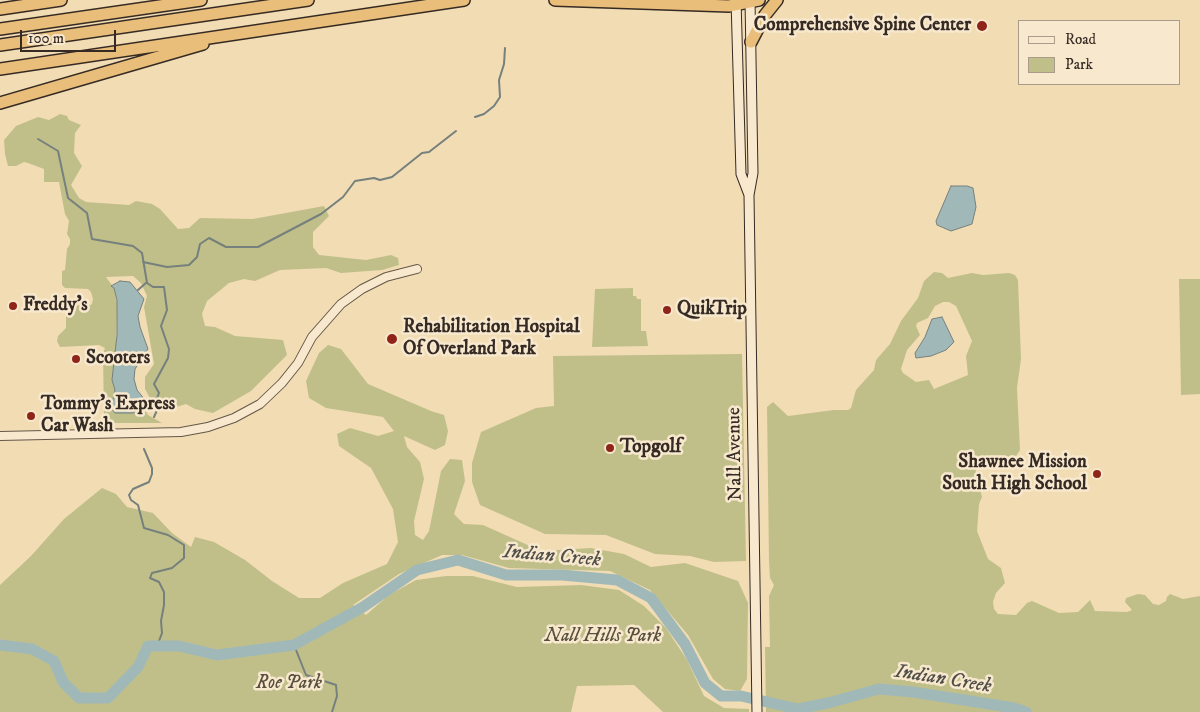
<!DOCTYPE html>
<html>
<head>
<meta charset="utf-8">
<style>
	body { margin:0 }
	#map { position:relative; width:1200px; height:712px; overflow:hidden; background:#f2dcb4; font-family:"IM FELL DW Pica",serif }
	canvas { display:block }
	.legend { position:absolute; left:1018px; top:20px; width:162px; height:65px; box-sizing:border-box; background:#f7e8ce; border:1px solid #aa9c8a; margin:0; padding:6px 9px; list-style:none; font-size:15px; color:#362b24 }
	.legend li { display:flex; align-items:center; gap:10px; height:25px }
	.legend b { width:25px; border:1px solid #aa9c8a }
	.scale { position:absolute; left:20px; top:30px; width:96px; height:22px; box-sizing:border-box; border:2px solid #362b24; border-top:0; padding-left:6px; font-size:15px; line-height:18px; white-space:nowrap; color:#362b24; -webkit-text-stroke:4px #f7e8ce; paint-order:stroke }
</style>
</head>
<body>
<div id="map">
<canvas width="1200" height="712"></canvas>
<ul class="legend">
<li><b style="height:6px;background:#f7e8ce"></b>Road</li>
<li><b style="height:14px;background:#c0bf89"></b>Park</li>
</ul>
<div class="scale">100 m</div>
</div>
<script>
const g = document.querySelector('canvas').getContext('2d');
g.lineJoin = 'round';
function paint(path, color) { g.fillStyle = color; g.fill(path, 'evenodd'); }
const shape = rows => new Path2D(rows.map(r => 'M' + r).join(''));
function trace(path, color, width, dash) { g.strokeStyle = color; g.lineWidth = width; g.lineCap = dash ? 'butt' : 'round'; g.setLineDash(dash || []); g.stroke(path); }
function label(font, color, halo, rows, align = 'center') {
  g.font = font + ' "IM FELL DW Pica",serif'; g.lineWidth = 5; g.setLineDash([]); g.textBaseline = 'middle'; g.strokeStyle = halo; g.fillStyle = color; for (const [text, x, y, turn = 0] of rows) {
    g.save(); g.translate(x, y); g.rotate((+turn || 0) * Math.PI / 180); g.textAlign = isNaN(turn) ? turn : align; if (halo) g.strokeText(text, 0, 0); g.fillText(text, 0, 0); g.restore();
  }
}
paint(shape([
	[60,114,67,116,69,120,81,125,75,133,74,153,82,166,71,185,79,198,86,202,129,205,136,201,152,204,160,209,178,229,189,228,200,218,253,219,324,206,329,216,313,232,313,247,319,255,366,260,391,255,398,258,399,265,382,270,341,273,326,268,280,270,255,281,244,279,229,283,207,301,202,314,205,326,215,327,235,336,283,340,287,355,251,391,213,413,195,409,186,404,170,409,162,404,152,402,145,389,145,377,154,364,144,307,147,296,141,283,133,276,106,277,114,288,117,303,116,351,112,380,115,390,111,408,115,413,133,413,144,408,148,415,162,423,108,423,104,418,103,354,105,348,99,345,60,347,57,341,58,336,66,328,66,305,71,304,87,307,92,304,93,299,91,292,88,289,65,288,62,285,62,271,65,270,67,249,70,244,70,239,67,234,69,221,65,214,59,182,44,182,44,169,28,163,24,162,16,166,8,166,5,154,4,140,16,126,38,117,49,120],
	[934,272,942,273,948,278,972,273,983,275,1009,273,1015,275,1018,280,1021,359,1017,388,1020,450,1009,467,989,466,982,462,976,463,975,468,982,497,979,504,977,531,988,559,1001,568,1005,583,996,593,993,602,994,609,998,614,1016,615,1027,603,1032,601,1059,613,1078,612,1090,600,1095,611,1127,612,1132,610,1125,602,1126,598,1138,594,1145,595,1153,604,1159,605,1166,601,1167,597,1170,594,1183,599,1200,596,1200,712,766,712,765,647,770,647,769,596,774,585,770,578,769,560,767,407,773,402,788,416,834,410,848,410,851,408,856,390,874,370,876,360,890,344,901,321,918,298,924,281],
	[943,302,949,302,956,306,972,341,966,356,968,375,934,389,929,380,916,382,903,373,901,369,907,350,920,335,916,326,917,323,928,318,935,306],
	[1179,279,1200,279,1200,394,1181,395],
	[633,288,633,296,636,296,637,299,641,299,641,331,646,331,648,346,592,347,595,289],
	[328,345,341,349,368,384,431,411,444,415,448,431,445,445,435,450,404,436,407,447,420,462,424,479,414,521,415,535,423,540,429,531,441,471,450,459,462,460,465,481,454,514,464,524,483,525,541,551,591,548,624,554,651,567,685,563,738,581,748,603,747,679,740,691,725,689,713,679,688,635,650,590,610,571,509,568,462,555,442,555,399,574,353,605,366,615,389,595,416,580,446,576,473,576,517,587,581,585,619,590,644,606,666,628,687,660,704,696,724,708,749,709,749,712,663,712,634,685,577,686,571,712,0,712,0,585,31,556,64,519,102,488,116,494,127,507,153,513,172,533,191,547,195,537,214,542,245,560,272,581,299,598,320,598,343,583,387,564,398,542,393,509,371,468,339,446,337,434,350,428,378,436,394,431,383,417,326,408,309,398,306,381,319,353],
	[742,354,746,561,714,562,690,556,655,554,606,535,545,534,480,505,472,482,472,463,481,432,536,408,554,406,553,356]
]), '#c0bf89');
const water = shape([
	[951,186,967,186,973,188,976,207,972,224,951,231,937,225,936,221,951,186],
	[120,281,130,282,144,299,138,316,140,327,148,349,135,369,134,379,137,390,145,400,146,406,133,413,115,413,111,408,115,390,112,380,117,335,117,300,114,288,111,286,120,281],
	[942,317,954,342,946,350,931,356,916,358,915,353,925,337,932,319,942,317]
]);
paint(water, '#a0b9b8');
trace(water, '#76807d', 1);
trace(shape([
	[475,117,484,114,494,106,500,97,499,80,504,64,505,48],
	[38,139,58,151,68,198,87,213,92,239,133,246,142,253,147,283,153,287,164,287,167,310,161,326,169,349,168,358,154,384,159,393,156,401,158,408,154,417],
	[143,262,167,267,189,265,197,257,200,244,209,238,226,247,258,247,321,214,343,197,355,181,374,178,380,180,392,177,422,153,429,152,456,131],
	[138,290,147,282],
	[144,449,152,468,152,474,149,482,133,489,129,495,131,500,138,505,144,528,168,535,184,545,184,558,172,568,152,573,150,578,159,582,164,592,164,605,161,621,162,633,159,641,151,646],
	[294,645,306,675,336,685,337,696,332,712]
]), '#76807d', 2);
trace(shape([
	[0,645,32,649,54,661,63,682,79,698,108,698,138,667,148,646,179,646,217,655,294,645,363,607,417,570,458,560,506,575,562,575,617,580,651,598,685,644,705,683,721,696,741,696,798,709,828,703,879,689,913,692,1014,708,1026,712]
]), '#a0b9b8', 11);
const tertiary = shape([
	[0,436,181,432,208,427,234,418,260,404,282,383,298,363,312,337,341,304,362,289,386,277,417,269]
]);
const secondary = shape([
	[736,0,741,174,749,195],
	[750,0,753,173,749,195,757,712]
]);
const motorway = shape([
	[555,0,729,6,759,0],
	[0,9,61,0],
	[0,29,201,0],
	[751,42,765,15,777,0],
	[0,45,308,0],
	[0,69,464,0],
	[0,103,203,44]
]);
trace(tertiary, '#655748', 10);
trace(secondary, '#362b24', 11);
trace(motorway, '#362b24', 14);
trace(tertiary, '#f7e8ce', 8);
trace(secondary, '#f7e8ce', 9);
trace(motorway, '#e9be7a', 11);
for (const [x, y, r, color] of [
	[982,26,6,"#8f2418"],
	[13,306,5,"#8f2418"],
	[667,310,5,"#8f2418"],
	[392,339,6,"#8f2418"],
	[76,359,5,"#8f2418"],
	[31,416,5,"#8f2418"],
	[610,448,5,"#8f2418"],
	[1097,474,5,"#8f2418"]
]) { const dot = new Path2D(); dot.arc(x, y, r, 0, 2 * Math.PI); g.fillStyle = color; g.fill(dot); trace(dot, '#f7e8ce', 2); }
label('bold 19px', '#362b24', '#f7e8ce', [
	["Comprehensive Spine Center",971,26,"right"],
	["Freddy's",23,306],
	["QuikTrip",677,310],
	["Rehabilitation Hospital",403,328],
	["Of Overland Park",403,350],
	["Scooters",86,359],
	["Tommy's Express",41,405],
	["Car Wash",41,427],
	["Topgolf",620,448],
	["Shawnee Mission",1087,463,"right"],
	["South High School",1087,485,"right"]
], 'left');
label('19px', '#362b24', '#f7e8ce', [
	["Nall Avenue",736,454,-91]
]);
label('italic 19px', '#58503d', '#f7e8ce', [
	["Nall Hills Park",603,637],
	["Roe Park",289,684]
]);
label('italic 20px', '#504e49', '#f7e8ce', [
	["Indian Creek",552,557,5],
	["Indian Creek",943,680,9]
]);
</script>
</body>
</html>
